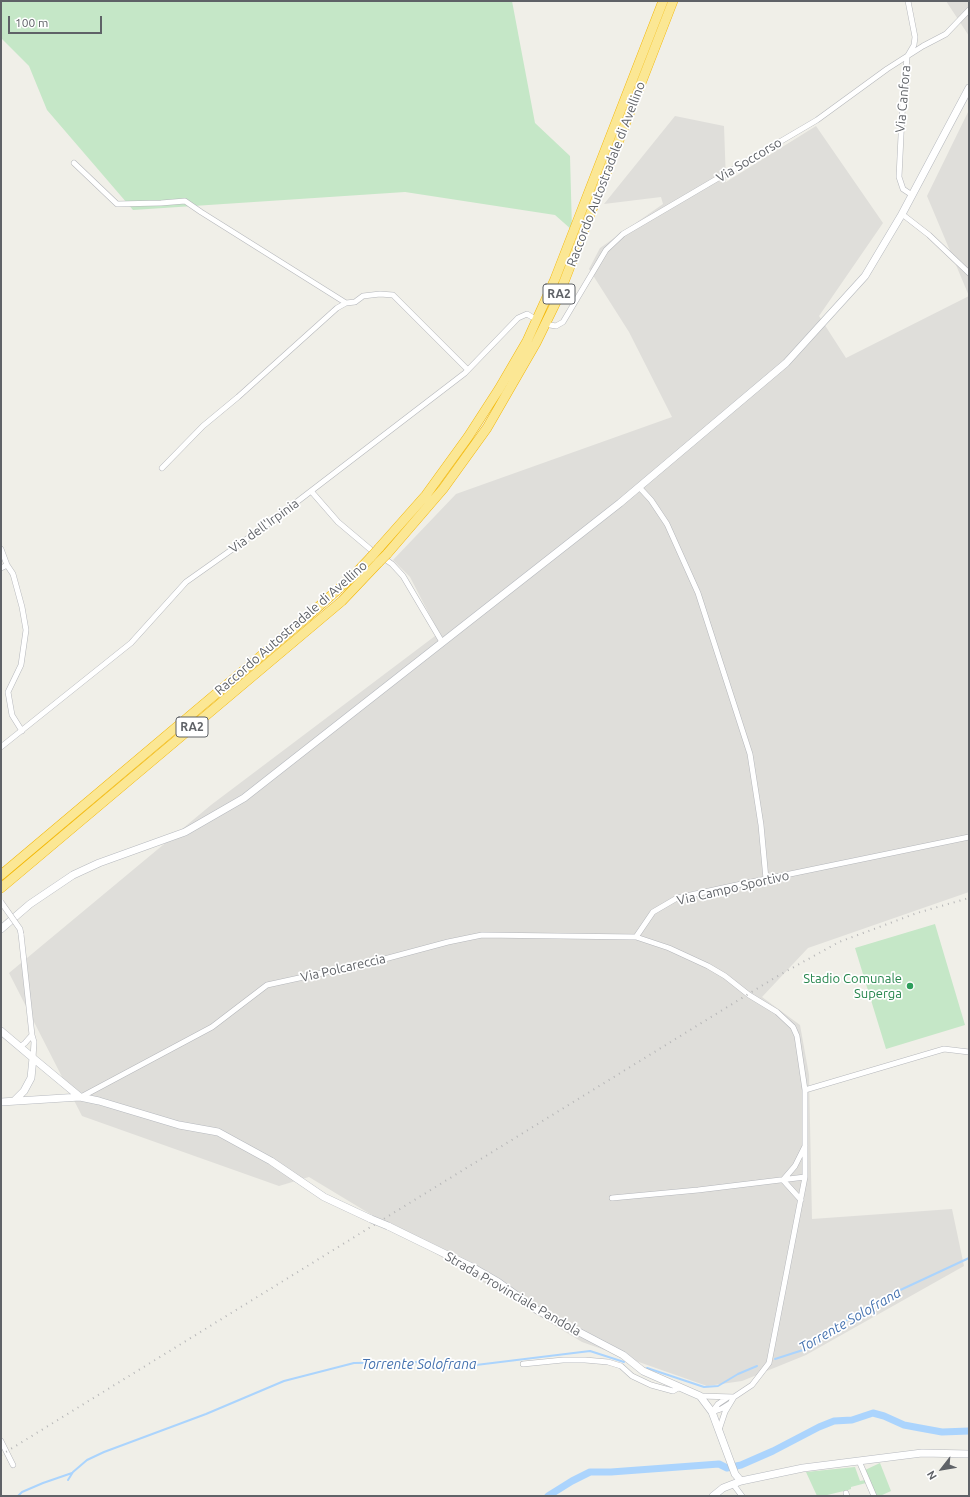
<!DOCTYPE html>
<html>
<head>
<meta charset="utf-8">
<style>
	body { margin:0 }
	#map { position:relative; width:970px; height:1497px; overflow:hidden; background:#f0efe8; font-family:Ubuntu,sans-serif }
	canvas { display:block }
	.frame { position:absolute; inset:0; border:2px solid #5f6267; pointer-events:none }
	.north { position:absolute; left:922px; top:1449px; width:40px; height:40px; -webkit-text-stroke:3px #fff; paint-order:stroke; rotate:239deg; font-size:11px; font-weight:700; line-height:16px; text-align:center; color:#5f6267 }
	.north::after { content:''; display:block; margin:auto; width:14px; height:18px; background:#5f6267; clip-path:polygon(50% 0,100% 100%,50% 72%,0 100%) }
	.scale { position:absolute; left:8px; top:16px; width:94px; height:18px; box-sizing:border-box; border:2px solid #5f6267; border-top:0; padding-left:5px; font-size:12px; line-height:14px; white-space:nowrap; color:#5f6267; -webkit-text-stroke:3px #fff; paint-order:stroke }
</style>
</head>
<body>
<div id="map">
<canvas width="970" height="1497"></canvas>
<div class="frame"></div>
<div class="north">N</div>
<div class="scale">100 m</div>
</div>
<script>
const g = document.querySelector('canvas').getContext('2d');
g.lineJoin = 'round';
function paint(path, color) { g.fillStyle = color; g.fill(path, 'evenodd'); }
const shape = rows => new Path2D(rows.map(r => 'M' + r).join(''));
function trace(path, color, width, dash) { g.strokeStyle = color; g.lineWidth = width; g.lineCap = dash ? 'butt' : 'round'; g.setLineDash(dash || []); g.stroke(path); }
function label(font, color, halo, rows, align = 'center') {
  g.font = font + ' Ubuntu,sans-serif'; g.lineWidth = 3.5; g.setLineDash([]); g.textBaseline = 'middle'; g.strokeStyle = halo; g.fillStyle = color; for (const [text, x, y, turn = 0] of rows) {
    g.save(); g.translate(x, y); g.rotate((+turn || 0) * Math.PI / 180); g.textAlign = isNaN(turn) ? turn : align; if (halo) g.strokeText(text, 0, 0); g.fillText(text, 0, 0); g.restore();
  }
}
paint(shape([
	[946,1,969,1,969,36],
	[969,110,969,892,808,948,762,997,800,1025,809,1075,812,1219,952,1209,964,1266,806,1355,742,1381,707,1386,582,1342,309,1177,279,1186,82,1116,9,973,211,805,439,633,410,577,393,560,456,494,672,417,629,332,589,269,600,248,663,204,661,197,604,204,675,116,724,126,726,182,816,126,883,223,819,316,846,358,969,296,927,196]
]), '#dfdeda');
paint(shape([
	[1,1,512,1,535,123,570,156,572,230,555,215,405,192,133,210,47,110,29,66,1,38],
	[935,924,965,1025,886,1049,855,948],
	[880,1463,891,1491,880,1496,876,1496,865,1470],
	[855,1467,860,1481,865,1480,866,1483,851,1487,851,1489,848,1490,823,1496,817,1496,806,1472]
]), '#c5e7c7');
trace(shape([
	[775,1359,803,1350,824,1337,858,1312,881,1299,969,1258],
	[647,1368,704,1387,718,1386,738,1374,757,1366],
	[68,1480,73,1472,87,1460,104,1452,206,1414,284,1381,354,1363,418,1362,476,1365,590,1351,624,1362],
	[18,1496,22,1492,43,1483,72,1473]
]), '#abd4fd', 2);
trace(shape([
	[548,1496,572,1481,590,1472,611,1472,719,1464,727,1468,741,1465,773,1451,819,1427,834,1421,852,1420,873,1413,884,1416,904,1425,920,1428,942,1432,969,1431]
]), '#abd4fd', 7);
const street = shape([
	[908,1,915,37,914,45,907,57,902,115,899,177,903,189,912,195],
	[74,163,117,204,161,203,185,201,201,212,346,303],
	[902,214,929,235,969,273],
	[550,325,556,326,563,322,606,250,623,234,817,120,887,69,923,46,946,34,969,10],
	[162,468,203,426,238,397,337,308,346,303,355,302,363,296,380,294,393,295,468,370],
	[639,487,651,500,667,524,698,593,750,754,761,825,766,879],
	[311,491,338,522,370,549,392,564,403,576,442,642],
	[1,549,7,565,13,574,22,607,26,630,21,665,8,692,12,715,22,731],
	[1,568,7,565],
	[1,747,131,643,186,582,268,524,465,373,518,318,527,314,532,317],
	[21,934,32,1035],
	[20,1047,25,1043,32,1035,34,1042,33,1058],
	[805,1090,944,1049,969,1052],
	[81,1097,212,1027,267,985,377,961,448,942,482,935,636,937],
	[783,1180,795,1166,805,1146],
	[783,1180,801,1200],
	[612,1198,698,1190,805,1177],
	[523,1364,563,1360,585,1360,608,1362,621,1366,632,1376,651,1385,673,1391,680,1387],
	[700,1396,734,1397],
	[712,1412,718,1404,727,1398],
	[712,1412,721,1409,729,1404],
	[719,1430,725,1412,734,1397,752,1385,769,1363,805,1177,805,1090,797,1036,793,1027,777,1012,749,995,725,976,708,966,669,948,636,937,653,912,677,898,732,886,969,837],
	[1,1441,13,1465],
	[859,1461,874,1496],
	[733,1484,742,1496],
	[846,1493,847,1496]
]);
const secondary = shape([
	[1,929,30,904,73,875,99,863,185,832,244,798,620,503,786,363,865,276,902,214,969,88],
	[1,1031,33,1058,31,1078,24,1091,14,1101],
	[33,1058,80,1097,99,1101,179,1125,218,1132,271,1161,324,1197,371,1219],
	[1,1102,80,1097],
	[388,1226,472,1267,498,1282,537,1310,623,1355,643,1371,700,1396,712,1412,735,1474,741,1481],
	[713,1496,723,1488,741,1481,803,1468,922,1453,969,1454]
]);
const highway = shape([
	[379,548,426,495,468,437,499,389,527,341,555,279,663,1],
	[387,554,443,489,487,428,536,343,557,300,673,1],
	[1,875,307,617,353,576,371,557],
	[1,888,342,601,379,562]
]);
trace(street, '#b5b7bb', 6);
trace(secondary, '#b6b9be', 8);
trace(highway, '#f3b705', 10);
trace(street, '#fff', 5);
trace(secondary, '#fff', 7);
trace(highway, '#fbe794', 9);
trace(shape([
	[1,1455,776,977,839,942,917,913,969,898]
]), '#b6b6b7', 2, [1, 5]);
const streetBridge = shape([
	[1,902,20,929,21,934]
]);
const secondaryBridge = shape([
	[371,1219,388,1226]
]);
const highwayBridge = shape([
	[371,557,379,548],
	[379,562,387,554]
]);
trace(streetBridge, '#b5b7bb', 6, []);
trace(secondaryBridge, '#b6b9be', 8, []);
trace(highwayBridge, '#f3b705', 10, []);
trace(streetBridge, '#fff', 5);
trace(secondaryBridge, '#fff', 7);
trace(highwayBridge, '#fbe794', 9);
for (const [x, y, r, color] of [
	[910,986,4,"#2e9e5b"]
]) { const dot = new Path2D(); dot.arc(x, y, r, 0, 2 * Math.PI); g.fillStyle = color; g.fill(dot); trace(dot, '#fff', 1.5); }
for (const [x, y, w] of [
	[559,294,32],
	[192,727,32]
]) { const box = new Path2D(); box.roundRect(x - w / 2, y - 10, w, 20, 3); g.fillStyle = '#fff'; g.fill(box); trace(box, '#5f6267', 1); }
label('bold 12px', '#5f6267', null, [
	["RA2",559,294],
	["RA2",192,727]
]);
label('13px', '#5f6267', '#fff', [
	["Via Canfora",903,99,-85],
	["Via Soccorso",749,160,-31],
	["Raccordo Autostradale di Avellino",606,174,-69],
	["Via dell'Irpinia",264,526,-36],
	["Raccordo Autostradale di Avellino",291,628,-41],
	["Via Campo Sportivo",733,888,-13],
	["Via Polcareccia",343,968,-13],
	["Strada Provinciale Pandola",513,1294,30]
]);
label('13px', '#27864d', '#fff', [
	["Stadio Comunale",902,979],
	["Superga",902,994]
], 'right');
label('italic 14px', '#4673b0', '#fff', [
	["Torrente Solofrana",850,1320,-30],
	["Torrente Solofrana",419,1364]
]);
</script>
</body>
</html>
